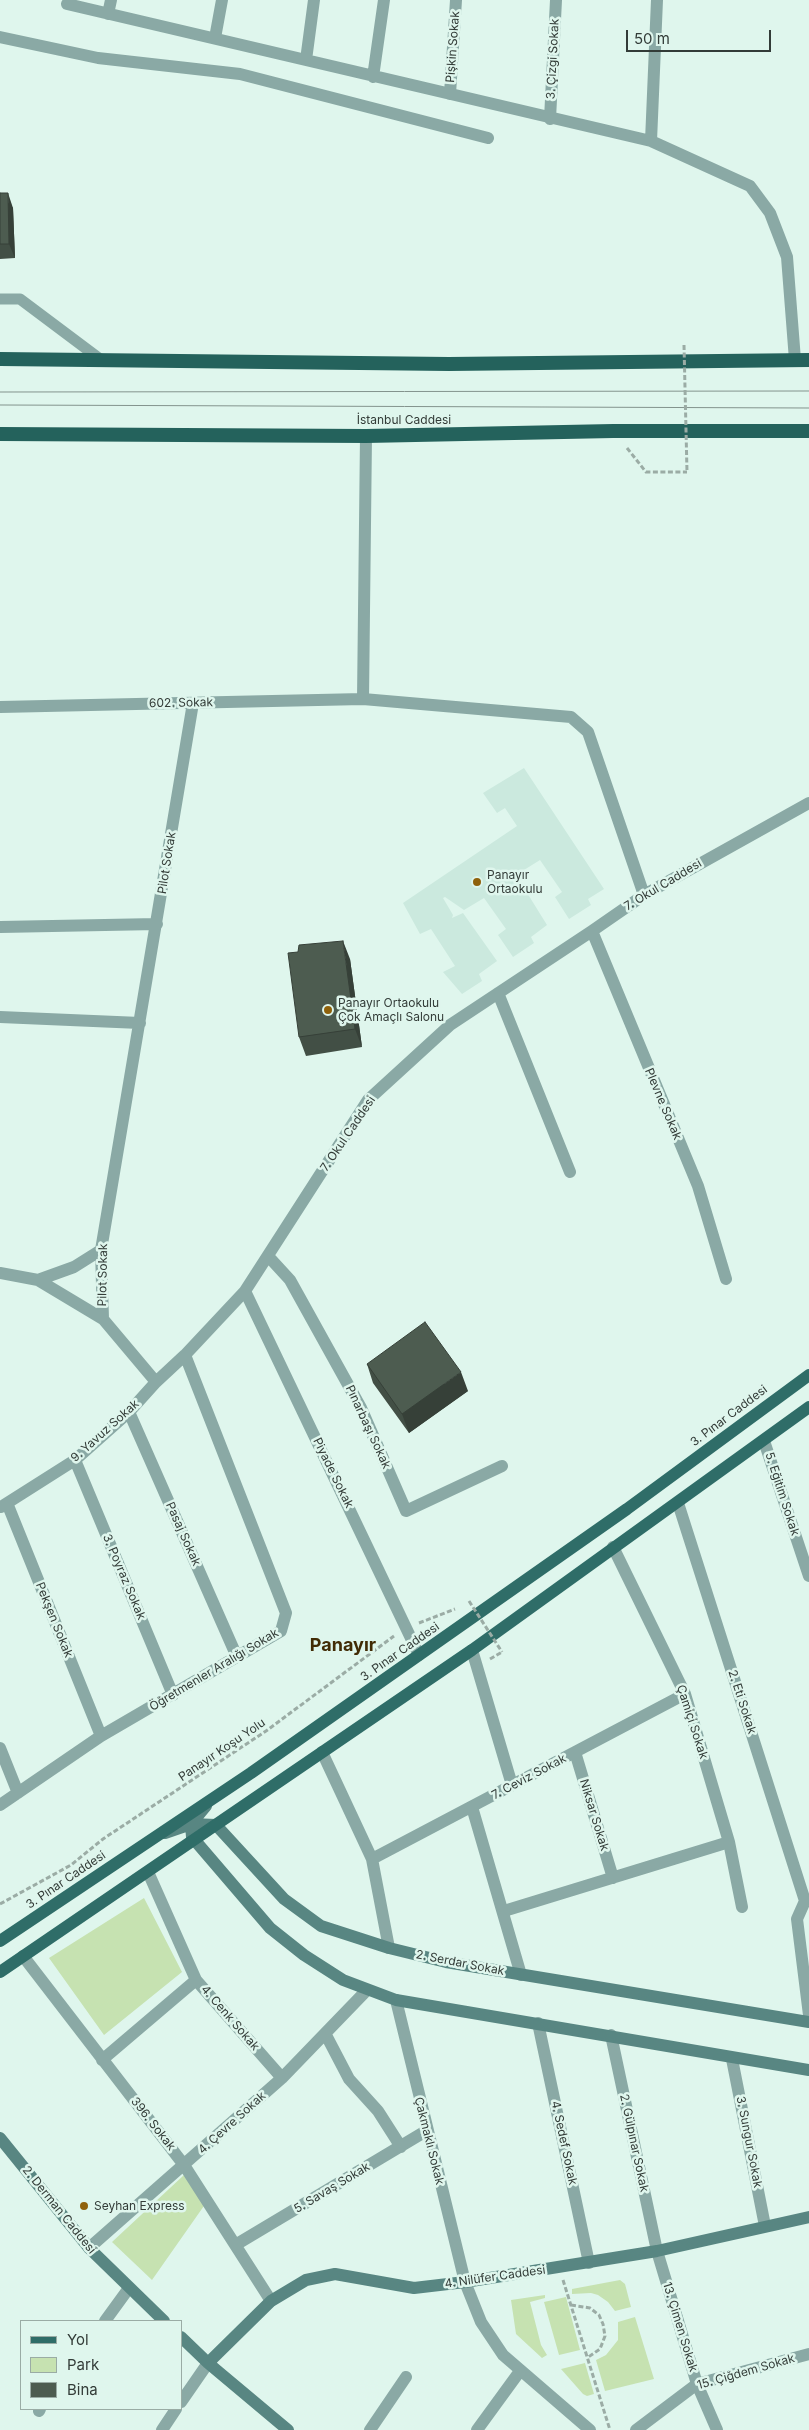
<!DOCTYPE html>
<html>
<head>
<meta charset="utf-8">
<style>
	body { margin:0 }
	#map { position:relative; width:809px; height:2430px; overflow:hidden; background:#dff6ed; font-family:Inter,sans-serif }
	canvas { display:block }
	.legend { position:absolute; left:20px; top:2320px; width:162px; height:90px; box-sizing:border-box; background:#dff6ed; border:1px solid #9aaca5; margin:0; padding:6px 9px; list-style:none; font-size:15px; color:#333c38 }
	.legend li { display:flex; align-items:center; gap:10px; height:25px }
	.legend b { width:25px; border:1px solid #9aaca5 }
	.scale { position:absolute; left:626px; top:30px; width:145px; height:22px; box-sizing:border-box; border:2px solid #333c38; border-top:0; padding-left:6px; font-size:15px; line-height:18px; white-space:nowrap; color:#333c38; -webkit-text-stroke:4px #dff6ed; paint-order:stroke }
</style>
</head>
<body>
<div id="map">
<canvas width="809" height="2430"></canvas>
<ul class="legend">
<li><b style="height:6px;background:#2f6d68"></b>Yol</li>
<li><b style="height:14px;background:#c6e2b1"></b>Park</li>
<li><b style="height:14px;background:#4d5c50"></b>Bina</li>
</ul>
<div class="scale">50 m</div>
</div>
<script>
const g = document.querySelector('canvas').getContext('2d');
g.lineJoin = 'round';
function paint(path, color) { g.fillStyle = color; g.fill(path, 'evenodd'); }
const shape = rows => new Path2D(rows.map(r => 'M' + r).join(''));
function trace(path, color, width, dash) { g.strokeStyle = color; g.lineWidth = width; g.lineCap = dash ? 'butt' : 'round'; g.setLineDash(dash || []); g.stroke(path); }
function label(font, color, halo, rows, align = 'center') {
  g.font = font + ' Inter,sans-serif'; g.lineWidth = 5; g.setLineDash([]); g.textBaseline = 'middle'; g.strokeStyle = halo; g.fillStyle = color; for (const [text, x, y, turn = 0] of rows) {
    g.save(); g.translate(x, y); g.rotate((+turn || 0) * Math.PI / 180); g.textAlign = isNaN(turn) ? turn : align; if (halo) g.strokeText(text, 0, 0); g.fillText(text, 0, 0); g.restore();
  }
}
paint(shape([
	[524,768,604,889,588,899,591,905,569,919,555,897,562,892,540,860,516,875,547,925,531,937,534,943,513,957,498,935,506,929,484,898,464,910,445,897,443,898,453,915,452,918,463,913,497,961,479,974,482,981,462,994,443,972,455,966,431,929,420,934,403,903,517,826,505,808,497,813,483,793]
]), '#cbe9de');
paint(shape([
	[144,1898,182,1972,104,2035,49,1958],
	[184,2175,206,2203,152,2280,112,2242],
	[620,2280,625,2284,631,2307,615,2311,608,2302,598,2295,591,2293,572,2294,572,2289],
	[545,2295,545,2298,530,2302,541,2345,547,2355,542,2358,516,2334,511,2300],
	[566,2297,580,2350,559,2355,544,2302],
	[635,2317,654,2379,605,2391,596,2360,606,2355,618,2340,618,2322],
	[585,2363,594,2394,587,2396,583,2394,561,2369]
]), '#c6e2b1');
trace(shape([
	[627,448,646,472,687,472],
	[419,1623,455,1609],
	[490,1659,502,1652],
	[0,1904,71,1865,103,1839,266,1731,394,1636],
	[563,2280,610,2430],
	[571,2305,590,2308,599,2315,603,2324,605,2336,600,2349,587,2358]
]), '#9baca5', 3, [5, 2.5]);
trace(shape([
	[0,299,20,299,100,359]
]), '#8aa9a5', 11);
trace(shape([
	[67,4,651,141,750,186,770,213,787,257,795,360],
	[108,14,111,0],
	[0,37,98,58,240,74,488,138],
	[215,38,222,0],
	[306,60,314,0],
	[373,77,384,0],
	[450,94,456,0],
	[550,119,556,0],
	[651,141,657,0],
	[363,699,366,436],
	[0,707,363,699,571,717,588,732,644,895],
	[0,927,157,924],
	[592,931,698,1186,726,1279],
	[498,993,570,1172],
	[0,1017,140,1023],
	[268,1256,290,1280,361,1408,406,1511,502,1466],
	[0,1273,38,1280,103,1319,156,1382,185,1355,245,1291,368,1100,450,1025,592,931,644,895,809,803],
	[38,1280,74,1267,101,1250],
	[245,1291,419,1655],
	[103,1319,101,1250,193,703],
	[129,1412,237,1657],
	[764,1441,809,1576],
	[75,1460,173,1695],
	[7,1503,101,1736],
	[678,1503,805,1901],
	[1,1507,75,1460,129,1412,156,1382],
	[613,1547,685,1694,729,1842,742,1907],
	[472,1650,512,1785],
	[0,1748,18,1793],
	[322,1752,372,1859,389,1948],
	[575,1752,613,1878],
	[0,1805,101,1736,281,1631,286,1613,185,1355],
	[472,1807,521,1975],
	[372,1859,685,1694],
	[148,1872,196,1980,282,2078],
	[805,1901,797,1919,809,2015],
	[504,1911,729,1842],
	[23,1956,184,2165,271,2301],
	[396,2000,465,2282,481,2322,503,2355,590,2430],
	[538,2023,589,2263],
	[326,2035,349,2079,378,2111,401,2147],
	[611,2035,657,2251,697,2384,717,2430],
	[732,2059,765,2226],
	[102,2060,196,1980],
	[237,2244,426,2131],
	[89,2248,282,2078,367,1990],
	[105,2321,129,2288],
	[181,2402,208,2363],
	[39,2411,40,2409],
	[162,2430,176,2409],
	[370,2430,406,2377],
	[477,2430,520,2371],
	[636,2430,697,2384,809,2354]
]), '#8aa9a5', 12);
trace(shape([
	[206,1806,191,1824,192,1837,270,1928,304,1955,343,1980,396,2000,809,2070],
	[165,1833,191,1824,216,1825,284,1899,321,1926,389,1948,446,1962,809,2022],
	[0,2138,89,2248,164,2321],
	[181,2337,208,2363,288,2430],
	[208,2363,271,2301,306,2280,335,2274,414,2288,465,2282,657,2251,809,2217]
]), '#588682', 12);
trace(shape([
	[0,1941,251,1773,419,1655,627,1509,809,1375],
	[0,1972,472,1650,809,1407]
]), '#2f6d68', 12);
trace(shape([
	[0,359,449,364,809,360],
	[0,434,366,436,613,431,809,431]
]), '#24625c', 14);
trace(shape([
	[0,392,809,391],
	[0,405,809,408]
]), '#83938d', 1);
trace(shape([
	[684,345,687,472],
	[469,1601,502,1652]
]), '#9baca5', 3, [5, 2.5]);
paint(shape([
	[0,193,13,208,15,258,0,259],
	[350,959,362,1047,306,1056,299,1037],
	[367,1364,468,1391,409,1433,373,1383]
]), '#424f45');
paint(shape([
	[8,193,13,208,15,258,9,244],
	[343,941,350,959,362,1047,355,1029],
	[461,1372,468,1391,409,1433,402,1414]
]), '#364038');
const building = shape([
	[0,193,8,193,9,244,0,244,0,193],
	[343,941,355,1029,299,1037,288,953,298,952,299,945,343,941],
	[425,1322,461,1372,402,1414,367,1364,425,1322]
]);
paint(building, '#4d5c50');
trace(building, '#364038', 1);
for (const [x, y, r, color] of [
	[477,882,5,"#8f610b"],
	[328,1010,5,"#8f610b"],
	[84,2206,5,"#8f610b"]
]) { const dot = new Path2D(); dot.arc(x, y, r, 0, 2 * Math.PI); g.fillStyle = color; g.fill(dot); trace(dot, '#dff6ed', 2); }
label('12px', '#333c38', '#dff6ed', [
	["Pişkin Sokak",453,47,-86],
	["3. Çizgi Sokak",553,59,-87],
	["İstanbul Caddesi",404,420],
	["602. Sokak",181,703,-1],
	["Pilot Sokak",167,863,-81],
	["7. Okul Caddesi",663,885,-31],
	["Plevne Sokak",663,1104,67],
	["7. Okul Caddesi",348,1134,-56],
	["Pilot Sokak",103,1275,-89],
	["3. Pınar Caddesi",729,1416,-37],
	["Pınarbaşı Sokak",368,1427,65],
	["9. Yavuz Sokak",105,1431,-42],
	["Piyade Sokak",333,1473,64],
	["5. Eğitim Sokak",782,1494,72],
	["Pasaj Sokak",183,1534,66],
	["3. Poyraz Sokak",124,1577,67],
	["Pekşen Sokak",54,1620,68],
	["3. Pınar Caddesi",400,1652,-35],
	["Öğretmenler Aralığı Sokak",214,1670,-31],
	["2. Eti Sokak",742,1702,72],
	["Çamiçi Sokak",692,1722,72],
	["Panayır Koşu Yolu",222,1750,-34],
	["7. Ceviz Sokak",529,1777,-28],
	["Niksar Sokak",594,1815,73],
	["3. Pınar Caddesi",66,1880,-34],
	["2. Serdar Sokak",460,1963,11],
	["4. Cenk Sokak",230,2018,49],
	["4. Çevre Sokak",232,2123,-42],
	["396. Sokak",153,2124,52],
	["Çakmaklı Sokak",429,2141,76],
	["3. Sungur Sokak",749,2142,79],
	["4. Sedef Sokak",564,2143,78],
	["2. Gülpınar Sokak",634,2143,78],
	["5. Savaş Sokak",332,2188,-31],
	["2. Derman Caddesi",59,2210,51],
	["4. Nilüfer Caddesi",495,2277,-8],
	["13. Çimen Sokak",680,2327,73],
	["15. Çiğdem Sokak",746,2372,-16]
]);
label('12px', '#333c38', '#dff6ed', [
	["Panayır",487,875],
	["Ortaokulu",487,889],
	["Panayır Ortaokulu",338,1003],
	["Çok Amaçlı Salonu",338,1017],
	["Seyhan Express",94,2206]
], 'left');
label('bold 18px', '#412b05', '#dff6ed', [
	["Panayır",343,1646]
]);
</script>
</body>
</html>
